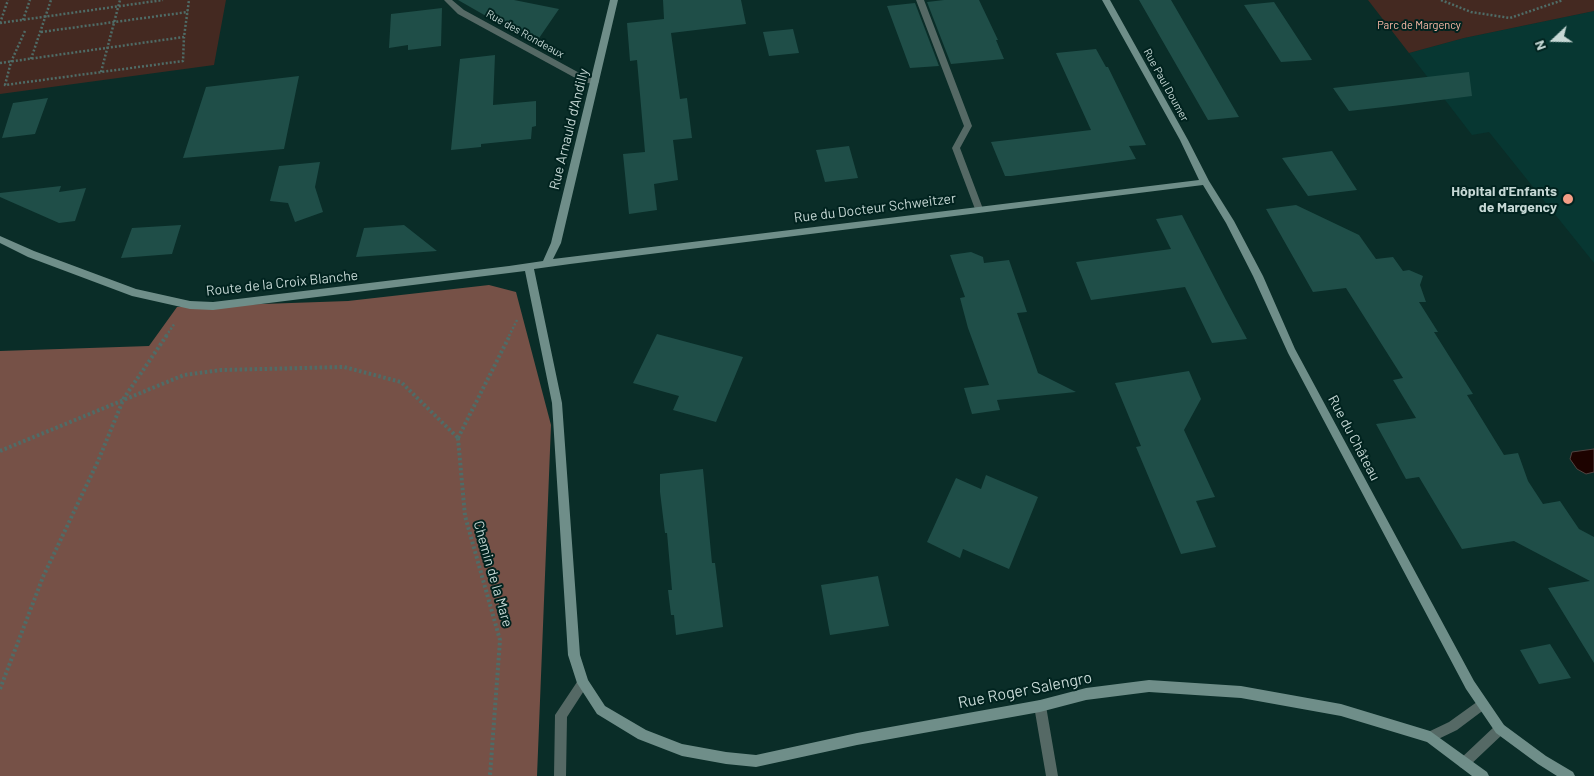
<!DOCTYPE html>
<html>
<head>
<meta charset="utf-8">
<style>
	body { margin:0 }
	#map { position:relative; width:1594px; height:776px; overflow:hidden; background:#0a2d28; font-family:Barlow,sans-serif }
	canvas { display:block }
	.north { position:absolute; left:1529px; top:15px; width:50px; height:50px; -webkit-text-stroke:4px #01231f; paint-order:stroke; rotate:249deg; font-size:14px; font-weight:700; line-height:20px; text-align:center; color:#c6d8d5 }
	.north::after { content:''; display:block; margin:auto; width:18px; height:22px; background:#c6d8d5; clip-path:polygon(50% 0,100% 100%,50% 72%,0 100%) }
</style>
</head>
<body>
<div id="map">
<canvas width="1594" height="776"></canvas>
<div class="north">N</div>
</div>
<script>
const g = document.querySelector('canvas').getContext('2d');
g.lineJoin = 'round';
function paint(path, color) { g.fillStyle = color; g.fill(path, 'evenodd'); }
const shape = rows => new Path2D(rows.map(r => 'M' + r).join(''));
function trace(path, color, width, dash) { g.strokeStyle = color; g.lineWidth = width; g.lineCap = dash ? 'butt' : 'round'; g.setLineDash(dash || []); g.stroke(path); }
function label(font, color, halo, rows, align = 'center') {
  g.font = font + ' Barlow,sans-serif'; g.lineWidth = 4; g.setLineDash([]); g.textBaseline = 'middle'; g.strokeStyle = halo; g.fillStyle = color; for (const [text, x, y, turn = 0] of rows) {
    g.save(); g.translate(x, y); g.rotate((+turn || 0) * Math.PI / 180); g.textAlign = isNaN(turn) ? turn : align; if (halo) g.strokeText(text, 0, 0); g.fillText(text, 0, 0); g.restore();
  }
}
paint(shape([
	[1594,11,1594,263,1489,132,1472,135,1409,53,1464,38]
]), '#073732');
paint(shape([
	[0,0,226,0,214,65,0,94],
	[1368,0,1594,0,1594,11,1464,38,1409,53]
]), '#442921');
paint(shape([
	[489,285,516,292,551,425,537,776,0,776,0,351,149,346,177,307,348,301]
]), '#765147');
const water = shape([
	[1594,449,1594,472,1586,474,1577,469,1570,459,1572,452,1594,449]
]);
paint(water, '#1d0300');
trace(water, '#504340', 1);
paint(shape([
	[458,0,514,0,559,9,535,44],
	[663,0,741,0,746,24,671,33,680,99,687,98,692,138,673,140,678,180,654,184,657,210,629,214,623,154,645,152,637,60,630,61,627,23,664,19],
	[944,0,979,0,998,40,996,40,1004,59,951,64,927,2],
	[1139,0,1171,0,1239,117,1208,120],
	[1274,2,1312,60,1281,62,1244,5],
	[915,3,939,66,910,68,887,6],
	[442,8,441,46,408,50,408,45,389,48,391,14],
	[793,29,799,53,769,56,763,32],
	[1096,49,1106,67,1108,67,1146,145,1129,146,1136,159,1011,176,1005,176,991,142,1091,130,1056,53],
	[495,55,493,105,536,101,536,126,532,127,531,139,481,144,481,147,451,150,460,59],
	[1469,72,1472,96,1393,106,1349,111,1333,88],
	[299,76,284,149,183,158,206,87],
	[48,98,35,134,2,138,13,103],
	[849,146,858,178,825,182,816,150],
	[1332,151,1357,190,1308,196,1282,158],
	[320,162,315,187,323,212,295,222,288,203,270,201,279,166],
	[61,186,59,192,86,188,75,221,59,223,0,197,0,193],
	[1296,205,1359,235,1376,259,1393,257,1403,271,1409,270,1423,276,1420,285,1426,302,1419,302,1438,332,1434,332,1473,394,1467,395,1504,455,1518,453,1528,481,1543,504,1560,501,1579,529,1594,537,1594,663,1548,588,1590,581,1514,541,1462,549,1419,477,1406,479,1376,424,1416,418,1393,380,1403,378,1346,288,1313,292,1266,209],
	[1182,215,1226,300,1247,339,1212,343,1185,287,1091,300,1076,262,1171,249,1156,219],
	[181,225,172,254,121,258,132,228],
	[404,225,437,251,356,257,364,228],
	[971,252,983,257,984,263,1009,260,1027,312,1017,313,1038,373,1076,392,997,400,1000,410,972,414,964,388,989,385,968,328,960,298,965,297,950,255],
	[657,334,743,357,716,422,673,410,679,396,633,383],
	[1189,371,1201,399,1184,430,1215,497,1196,501,1216,547,1181,554,1136,447,1141,446,1115,383],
	[703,469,712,563,715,563,723,627,676,635,674,615,671,615,668,590,672,590,667,533,665,533,660,492,660,474],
	[986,475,1038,497,1009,569,963,549,960,558,927,542,956,478,981,489],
	[878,576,889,626,830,635,821,585],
	[1550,644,1571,678,1539,684,1520,650]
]), '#1f4e48');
trace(shape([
	[1441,0,1471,12,1510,18,1563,0],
	[23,20,30,0],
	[0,23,163,0],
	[0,23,8,0],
	[25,31,11,62,5,85,183,61,184,37],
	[41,32,188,12],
	[31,59,51,0],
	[0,63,184,37,189,0],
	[101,72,120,0],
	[166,336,175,323],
	[509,336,517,320]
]), '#4f6c67', 2.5, [2, 2]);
trace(shape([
	[458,438,465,516,500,640,490,776],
	[458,438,510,335],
	[0,451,184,375,221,370,344,367,401,382,458,438],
	[0,689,43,577,98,461,124,398,167,335]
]), '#4f6c67', 4, [2.5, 2.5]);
paint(shape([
	[916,0,924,0,972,126,960,148,983,209,979,212,975,209,952,148,964,126,916,0]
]), '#556965');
paint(shape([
	[444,0,452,0,464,10,585,76,598,80,599,82,595,85,579,80,458,14,444,0],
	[583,677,587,679,589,683,567,717,566,776,554,776,555,715,579,679,583,677],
	[1481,699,1485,701,1487,705,1485,709,1457,730,1430,743,1426,741,1424,737,1426,733,1449,722,1481,699],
	[1040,700,1044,702,1046,706,1058,776,1046,776,1034,706,1036,702,1040,700],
	[1500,723,1504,725,1506,729,1504,733,1468,767,1464,769,1460,767,1458,763,1460,759,1496,725,1500,723]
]), '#556965');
paint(shape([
	[610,0,618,0,561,243,553,259,1199,180,1180,140,1102,0,1110,0,1188,140,1209,181,1234,221,1263,276,1295,349,1474,681,1504,725,1546,756,1573,772,1575,776,1557,776,1538,764,1496,733,1466,689,1288,353,1253,276,1226,223,1203,185,570,264,534,269,562,403,580,655,588,680,605,706,646,730,682,744,726,752,756,755,857,733,1040,700,1086,688,1149,680,1241,686,1341,704,1430,731,1487,772,1489,776,1472,776,1427,742,1341,716,1241,698,1149,692,1086,700,1040,712,857,745,756,767,726,764,682,756,638,739,597,714,577,683,568,655,552,403,525,271,213,310,190,309,132,296,28,257,0,243,0,236,34,251,136,289,190,301,213,302,509,266,543,261,551,243,610,0]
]), '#6f8e89');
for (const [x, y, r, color] of [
	[1568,199,6,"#f49e86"]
]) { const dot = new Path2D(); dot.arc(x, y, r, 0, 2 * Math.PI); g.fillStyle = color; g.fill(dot); trace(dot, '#01231f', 2); }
label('11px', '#ffbca9', '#01231f', [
	["Parc de Margency",1419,25]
]);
label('11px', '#c6d8d5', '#01231f', [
	["Rue des Rondeaux",525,34,29],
	["Rue Paul Doumer",1166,85,61]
]);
label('14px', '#c6d8d5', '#01231f', [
	["Rue Arnauld d'Andilly",569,129,-76],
	["Rue du Docteur Schweitzer",875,208,-7],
	["Route de la Croix Blanche",282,283,-6],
	["Rue du Château",1354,438,62],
	["Chemin de la Mare",493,574,74]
]);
label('bold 14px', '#c6d8d5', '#01231f', [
	["Hôpital d'Enfants",1557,191],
	["de Margency",1557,207]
], 'right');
label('16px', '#c6d8d5', '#01231f', [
	["Rue Roger Salengro",1025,690,-11]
]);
</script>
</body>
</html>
